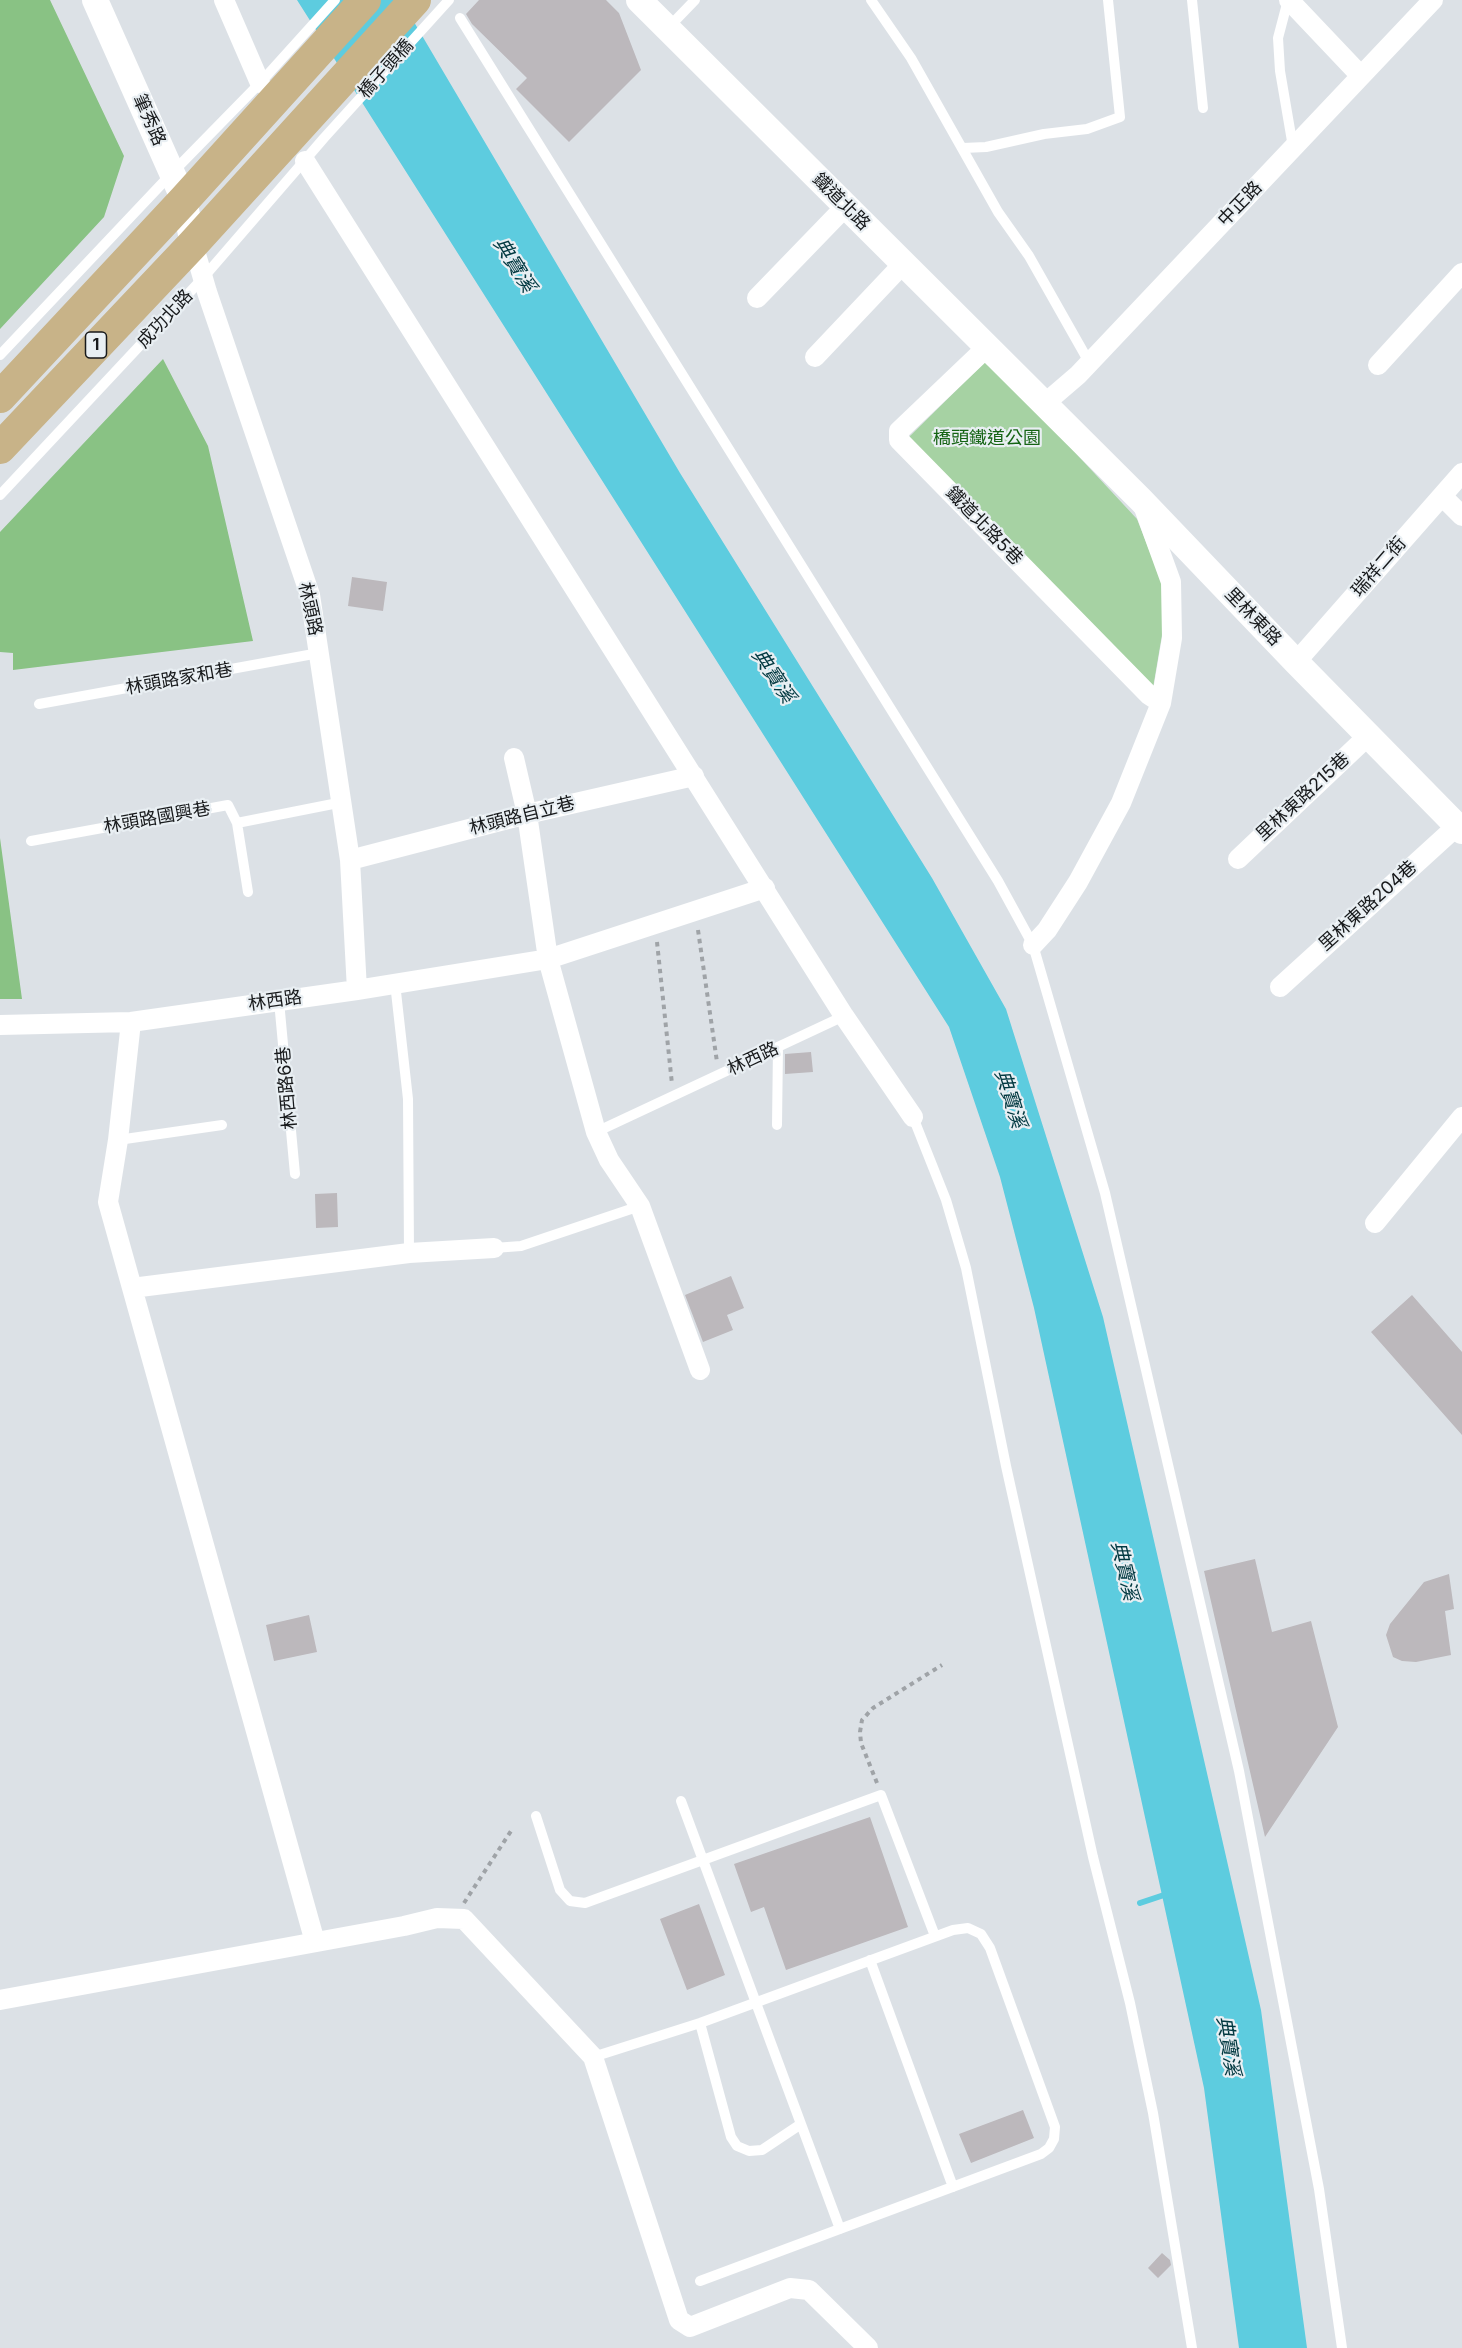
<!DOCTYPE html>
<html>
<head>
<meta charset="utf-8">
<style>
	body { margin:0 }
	canvas { display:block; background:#dce1e6 }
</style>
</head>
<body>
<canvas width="1462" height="2348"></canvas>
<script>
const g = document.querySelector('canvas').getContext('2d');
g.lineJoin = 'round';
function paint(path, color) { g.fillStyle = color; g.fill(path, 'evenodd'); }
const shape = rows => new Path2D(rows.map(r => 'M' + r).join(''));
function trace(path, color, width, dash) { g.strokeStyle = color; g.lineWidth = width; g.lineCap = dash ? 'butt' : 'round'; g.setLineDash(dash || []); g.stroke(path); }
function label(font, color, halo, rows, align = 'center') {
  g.font = font + ' Inter,"Noto Sans TC",sans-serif'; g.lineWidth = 4.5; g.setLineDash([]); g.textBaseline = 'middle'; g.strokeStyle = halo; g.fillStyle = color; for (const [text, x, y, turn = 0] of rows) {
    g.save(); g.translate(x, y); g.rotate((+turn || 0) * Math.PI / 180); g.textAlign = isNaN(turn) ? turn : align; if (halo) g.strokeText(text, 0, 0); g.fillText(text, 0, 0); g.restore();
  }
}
paint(shape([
	[988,359,1137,519,1163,585,1163,629,1153,688,908,438]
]), '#a6d2a3');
paint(shape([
	[0,0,50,0,124,156,104,217,0,329],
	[163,359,208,446,253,641,13,670,13,653,0,652,0,532],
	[0,838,22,999,0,999]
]), '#89c284');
paint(shape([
	[297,0,401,0,680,473,932,878,1006,1009,1103,1317,1261,2010,1307,2348,1239,2348,1204,2088,1034,1308,1000,1177,949,1027]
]), '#5dccdf');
trace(shape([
	[1140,1903,1167,1894]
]), '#5dccdf', 6);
paint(shape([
	[479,0,606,0,619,13,641,70,569,142,516,89,527,78,472,24,466,14],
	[352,577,387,582,383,611,348,606],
	[811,1052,813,1072,785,1074,785,1054],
	[337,1193,338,1227,316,1228,315,1194],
	[731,1276,744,1308,727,1315,733,1330,703,1342,685,1295],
	[1412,1295,1462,1352,1462,1435,1371,1332],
	[1255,1559,1272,1632,1311,1621,1338,1727,1265,1837,1204,1571],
	[1449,1574,1454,1609,1445,1611,1451,1655,1416,1662,1402,1661,1393,1657,1386,1635,1390,1624,1424,1582],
	[309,1615,317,1652,274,1661,266,1625],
	[870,1817,908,1927,786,1970,764,1907,751,1912,734,1864],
	[699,1904,725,1975,687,1990,660,1919],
	[1023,2110,1034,2138,971,2163,959,2134],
	[1162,2253,1170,2260,1171,2265,1158,2278,1148,2268]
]), '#bcb8bc');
trace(shape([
	[698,930,717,1062],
	[657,942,672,1084],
	[877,1783,861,1743,860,1732,862,1720,873,1708,942,1665],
	[464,1903,513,1828]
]), '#9fa3a7', 4, [4.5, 4.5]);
trace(shape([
	[871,0,911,58,998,212,1029,256,1089,362],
	[1192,0,1203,108],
	[1288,0,1278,38,1280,71,1293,147],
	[460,18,998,881,1033,945,1105,1193,1239,1771,1319,2189,1342,2348],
	[668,28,695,0],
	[963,148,986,147,1044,134,1087,129,1120,117,1108,0],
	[0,355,172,173,260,83,335,0],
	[0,495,203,278,324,138,449,0],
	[39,704,319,653],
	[237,823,248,892],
	[31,841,228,805,237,823,343,802],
	[395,983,408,1099,409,1253],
	[279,1001,295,1174],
	[913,1117,946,1200,966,1268,1006,1466,1093,1857,1130,2003,1153,2113,1192,2348],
	[777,1125,778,1047],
	[596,1132,844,1016],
	[118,1140,222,1125],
	[494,1248,521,1246,640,1206],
	[681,1801,840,2229],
	[536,1816,560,1890,570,1901,585,1903,881,1795,935,1936],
	[870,1960,953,2187],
	[700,2023,731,2137,737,2146,749,2151,762,2150,801,2124],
	[593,2057,700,2023,953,1930,968,1928,981,1934,990,1948,1055,2127,1054,2139,1049,2148,1041,2154,700,2281]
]), '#fff', 10);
trace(shape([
	[224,0,260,83],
	[1289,0,1361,76],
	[305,161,844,1016,913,1117],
	[193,244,207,292,310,595,350,860,357,990],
	[757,298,846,206],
	[986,348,899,431,899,440,1149,695,1161,703],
	[815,357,903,264],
	[1378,365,1462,273],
	[1043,405,1078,375,1433,0],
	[1442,496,1462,516],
	[1296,662,1462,473],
	[514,758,527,814,548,959,596,1132,609,1160,640,1206,700,1370],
	[1238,859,1369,735],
	[350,860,527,814,694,776],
	[1033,945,1047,930,1078,882,1121,803,1161,703,1172,638,1171,582,1143,505],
	[1280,987,1457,826],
	[131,1022,118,1140,108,1202,315,1942],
	[0,1025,131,1022,357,990,548,959,765,888],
	[1375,1223,1462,1117],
	[132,1288,409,1253,494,1248],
	[0,2000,404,1926,437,1918,464,1919,593,2057,679,2320,690,2327,790,2288,809,2290,868,2348]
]), '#fff', 20);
trace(shape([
	[95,0,184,200,193,244],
	[639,0,1141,500,1296,662,1462,831]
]), '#fff', 26);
trace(shape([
	[0,397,184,200,365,0],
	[0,448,193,244,415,0]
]), '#c8b388', 32);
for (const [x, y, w] of [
	[96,345,21]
]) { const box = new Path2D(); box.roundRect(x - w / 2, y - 13, w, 26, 4.5); g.fillStyle = '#e9eff3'; g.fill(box); trace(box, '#17191b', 1.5); }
label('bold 16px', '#17191b', null, [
	["1",96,345]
]);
label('18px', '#17191b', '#e9eff3', [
	["橋子頭橋",386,69,-48],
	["筆秀路",149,120,66],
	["鐵道北路",841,202,45],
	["中正路",1240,204,-46],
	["成功北路",165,319,-47],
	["鐵道北路5巷",984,526,46],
	["瑞祥二街",1379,567,-49],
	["林頭路",310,609,78],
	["里林東路",1253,617,46],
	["林頭路家和巷",179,679,-10],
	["里林東路215巷",1303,797,-43],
	["林頭路自立巷",522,816,-14],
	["林頭路國興巷",157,818,-10],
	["里林東路204巷",1368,906,-42],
	["林西路",275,1001,-8],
	["林西路",753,1059,-25],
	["林西路6巷",287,1088,-95]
]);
label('18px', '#156414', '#e9eff3', [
	["橋頭鐵道公園",987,439]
]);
label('italic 20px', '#023941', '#e9eff3', [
	["典寶溪",514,265,58],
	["典寶溪",773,676,56],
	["典寶溪",1010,1099,72],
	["典寶溪",1124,1571,77],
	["典寶溪",1228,2046,81]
]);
</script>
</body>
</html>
